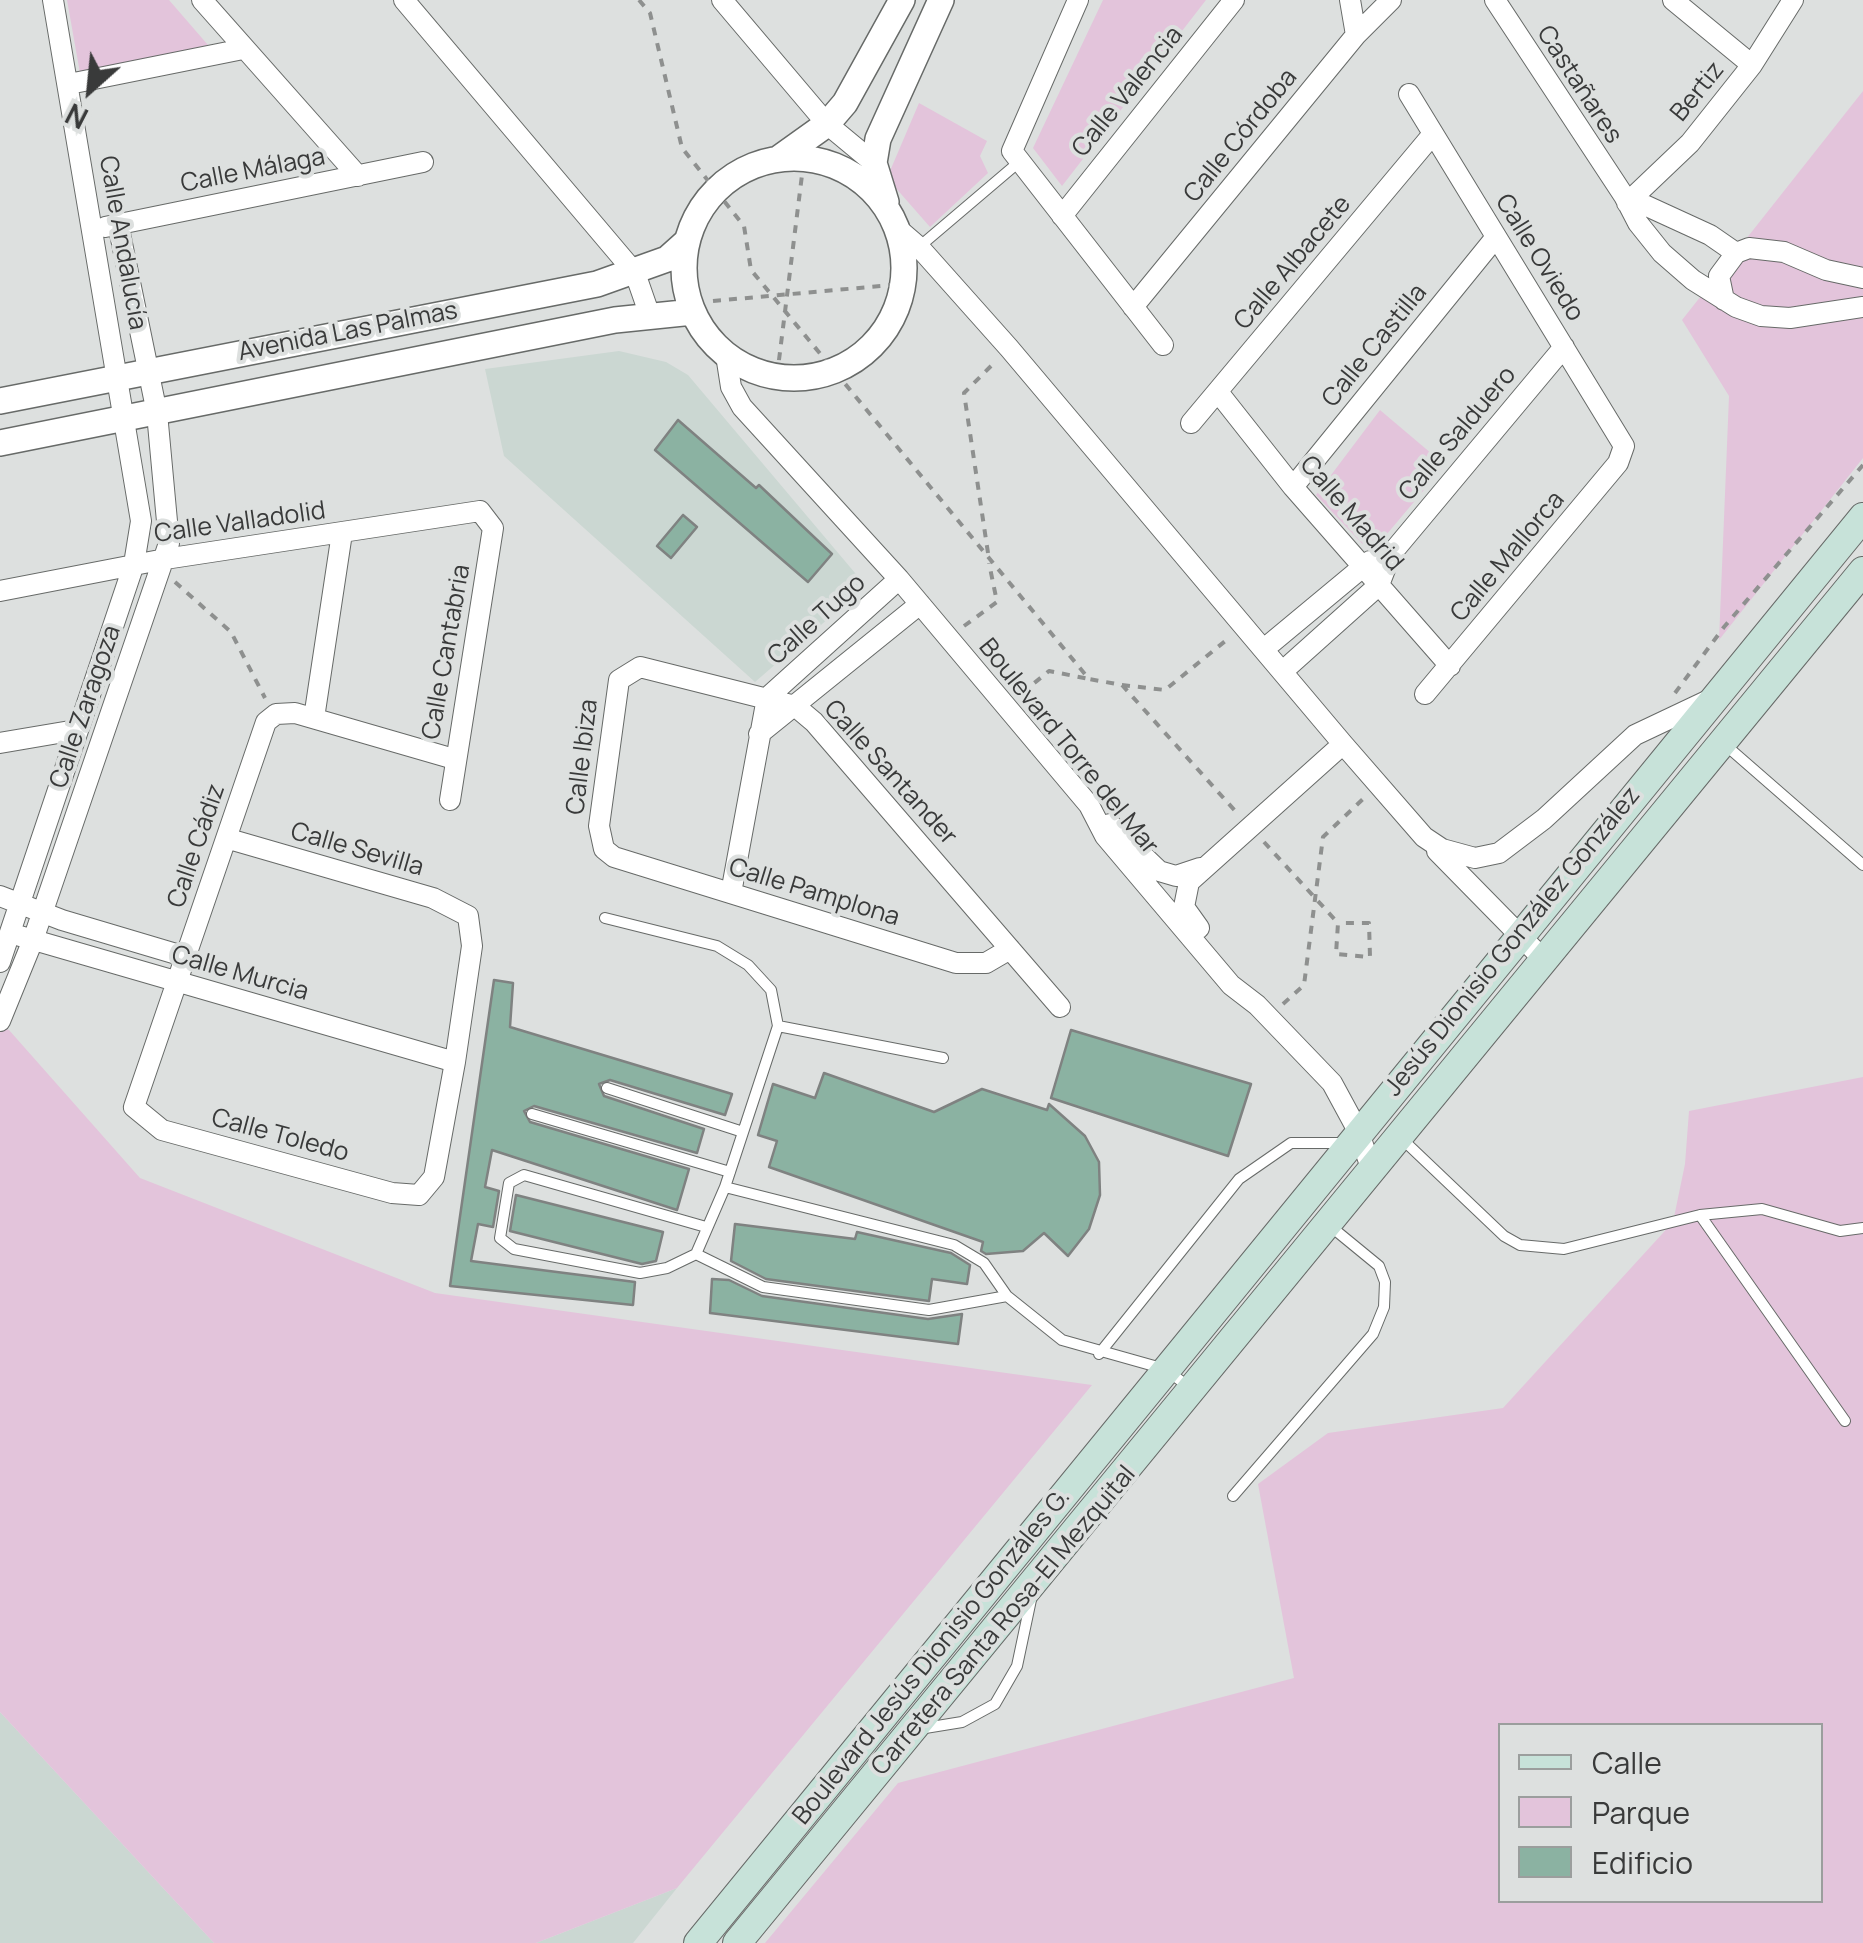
<!DOCTYPE html>
<html>
<head>
<meta charset="utf-8">
<style>
	body { margin:0 }
	#map { position:relative; width:1863px; height:1943px; overflow:hidden; background:#dde0df; font-family:Manrope,sans-serif }
	canvas { display:block }
	.legend { position:absolute; left:1498px; top:1723px; width:325px; height:180px; box-sizing:border-box; background:#dde0df; border:2px solid #9b9e9d; margin:0; padding:12px 18px; list-style:none; font-size:30px; color:#393a3a }
	.legend li { display:flex; align-items:center; gap:20px; height:50px }
	.legend b { width:50px; border:2px solid #9b9e9d }
	.north { position:absolute; left:40px; top:40px; width:100px; height:100px; -webkit-text-stroke:8px #dde0df; paint-order:stroke; rotate:207deg; font-size:28px; font-weight:700; line-height:40px; text-align:center; color:#393a3a }
	.north::after { content:''; display:block; margin:auto; width:35px; height:45px; background:#393a3a; clip-path:polygon(50% 0,100% 100%,50% 72%,0 100%) }
</style>
</head>
<body>
<div id="map">
<canvas width="1863" height="1943"></canvas>
<ul class="legend">
<li><b style="height:12px;background:#c7e2d9"></b>Calle</li>
<li><b style="height:28px;background:#e3c4db"></b>Parque</li>
<li><b style="height:28px;background:#8bb2a2"></b>Edificio</li>
</ul>
<div class="north">N</div>
</div>
<script>
const g = document.querySelector('canvas').getContext('2d');
g.lineJoin = 'round';
function paint(path, color) { g.fillStyle = color; g.fill(path, 'evenodd'); }
const shape = rows => new Path2D(rows.map(r => 'M' + r).join(''));
function trace(path, color, width, dash) { g.strokeStyle = color; g.lineWidth = width; g.lineCap = dash ? 'butt' : 'round'; g.setLineDash(dash || []); g.stroke(path); }
function label(font, color, halo, rows, align = 'center') {
  g.font = font + ' Manrope,sans-serif'; g.lineWidth = 8; g.setLineDash([]); g.textBaseline = 'middle'; g.strokeStyle = halo; g.fillStyle = color; for (const [text, x, y, turn = 0] of rows) {
    g.save(); g.translate(x, y); g.rotate((+turn || 0) * Math.PI / 180); g.textAlign = isNaN(turn) ? turn : align; if (halo) g.strokeText(text, 0, 0); g.fillText(text, 0, 0); g.restore();
  }
}
paint(shape([
	[619,351,666,362,688,375,866,586,755,682,504,456,485,369],
	[0,1712,214,1943,0,1943],
	[677,1888,633,1943,536,1943]
]), '#cbd7d2');
paint(shape([
	[67,0,169,0,208,45,80,73],
	[1103,0,1206,0,1062,186,1033,148],
	[1863,91,1863,458,1719,640,1729,396,1682,320],
	[919,103,987,141,980,156,988,173,930,227,887,178],
	[1380,410,1445,465,1371,553,1316,495],
	[0,1027,9,1030,140,1178,435,1293,1092,1385,677,1888,536,1943,214,1943,0,1712],
	[1863,1077,1863,1943,765,1943,898,1783,1294,1678,1258,1484,1328,1433,1503,1408,1673,1222,1685,1164,1689,1111],
	[1500,1726,1820,1726,1820,1900,1500,1900]
]), '#e3c4db');
const building = shape([
	[678,420,756,488,759,485,832,554,808,582,655,450,678,420],
	[683,515,697,527,671,558,657,546,683,515],
	[494,980,513,983,510,1027,732,1094,725,1115,610,1080,599,1084,604,1096,704,1129,697,1153,534,1106,524,1111,530,1122,689,1169,677,1210,492,1150,485,1187,499,1191,493,1227,478,1224,471,1261,635,1282,633,1305,450,1286,494,980],
	[1071,1030,1251,1084,1228,1156,1051,1098,1071,1030],
	[824,1073,934,1112,982,1089,1047,1110,1049,1104,1085,1136,1099,1162,1100,1195,1089,1229,1068,1256,1044,1233,1023,1251,986,1254,981,1251,983,1242,769,1167,777,1141,758,1135,773,1084,815,1098,824,1073],
	[516,1195,663,1232,656,1261,642,1264,510,1231,516,1195],
	[735,1224,855,1239,857,1232,951,1253,970,1265,967,1284,932,1279,929,1301,766,1279,731,1261,735,1224],
	[712,1279,729,1280,762,1296,928,1319,962,1314,958,1344,710,1313,712,1279]
]);
paint(building, '#8bb2a2');
trace(building, '#7f8281', 2.5);
const service = shape([
	[919,247,1019,162],
	[1722,742,1863,865],
	[605,918,717,946,748,965,771,990,778,1026,725,1187,954,1245,984,1263,1007,1296,1062,1340,1165,1369,1189,1387],
	[778,1026,943,1058],
	[607,1088,743,1132],
	[532,1114,730,1172],
	[1400,1137,1504,1236,1520,1245,1564,1249,1700,1215,1845,1421],
	[725,1187,696,1254,763,1287,929,1310,1007,1296],
	[1700,1215,1762,1209,1840,1231,1863,1228],
	[696,1254,667,1268,640,1273,514,1249,500,1238,509,1183,524,1175,706,1227],
	[1099,1354,1239,1179,1291,1143,1347,1143],
	[1233,1496,1373,1334,1384,1307,1385,1282,1379,1266,1329,1225],
	[919,1729,962,1722,995,1704,1017,1666,1032,1595]
]);
const minor = shape([
	[202,0,358,176],
	[404,0,635,273,650,316],
	[722,0,827,124,874,163],
	[1078,0,1012,151,1163,345],
	[1350,0,1356,35],
	[1495,0,1624,196,1638,223,1662,253,1693,280,1736,307,1761,316,1790,318,1863,307],
	[1673,0,1752,65],
	[69,84,243,49],
	[1409,94,1624,446,1618,463,1425,694],
	[1625,196,1710,235,1736,253,1749,248,1784,252,1826,270,1863,278],
	[1627,203,1690,143,1752,65,1793,0],
	[1062,216,1234,0],
	[105,227,423,162],
	[897,228,919,247,1009,348,1343,744,1424,837,1442,849,1475,858,1499,853,1544,819,1635,735,1711,699],
	[1724,300,1719,276,1736,253],
	[1133,307,1356,35,1391,0],
	[726,355,731,387,742,407,899,579,1089,805,1105,836,1231,985,1257,1005,1332,1083,1358,1131,1372,1170],
	[1218,392,1293,487,1450,666],
	[1191,423,1433,134],
	[1293,487,1496,237],
	[0,591,165,559,480,511,493,528,450,800],
	[1264,649,1370,561],
	[1283,671,1379,585,1391,554,1564,347],
	[314,718,342,533],
	[759,734,920,604],
	[0,743,76,730],
	[1110,824,1159,871,1176,876,1200,868],
	[229,839,433,898,468,916,472,946,455,1062,434,1177,419,1195,392,1193,162,1130,134,1107,266,722,276,714,295,713,454,759],
	[1437,851,1544,960],
	[731,893,767,698,899,579],
	[0,896,62,920,183,956],
	[1199,928,1184,907,1189,882,1343,744],
	[20,936,455,1062],
	[1010,949,986,963,956,963,614,857,604,849,599,826,619,680,640,667,795,706,814,722,1060,1007],
	[0,962,134,564,141,521,53,0],
	[0,1021,33,940,169,543,157,413,118,224]
]);
const tertiary = shape([
	'684 268a110 110 0 1 1 220 0a110 110 0 1 1-220 0Z',
	[778,159,827,124,845,103,902,0],
	[886,202,874,163,878,139,941,0],
	[0,401,597,284,667,259,686,242],
	[0,443,615,320,693,312]
]);
const secondary = shape([
	[698,1943,1863,517],
	[737,1943,1863,571]
]);
trace(service, '#676a68', 12);
trace(minor, '#676a68', 22);
trace(tertiary, '#676a68', 28);
trace(secondary, '#676a68', 30);
trace(shape([
	[639,0,650,13,682,148,744,226,751,270,1089,679,1122,685,1237,813],
	[713,301,903,284],
	[777,376,803,167],
	[988,553,964,393,995,362],
	[175,582,231,632,265,698],
	[964,626,997,602,989,563],
	[1122,685,1165,690,1229,638],
	[1022,693,1049,671,1089,679],
	[1675,693,1724,627,1863,465],
	[1264,842,1338,923,1336,954,1370,957,1369,923,1338,923],
	[1283,1004,1304,985,1323,837,1365,797]
]), '#8e908f', 4, [8, 8]);
trace(service, '#fff', 10);
trace(minor, '#fff', 20);
trace(tertiary, '#fff', 25);
trace(secondary, '#c7e2d9', 28);
label('25px', '#393a3a', '#dde0df', [
	["Castañares",1579,85,57],
	["Calle Valencia",1128,92,-51],
	["Bertiz",1698,92,-51],
	["Calle Córdoba",1241,136,-51],
	["Calle Málaga",253,171,-11],
	["Calle Andalucía",122,243,80],
	["Calle Oviedo",1539,258,58],
	["Calle Albacete",1293,263,-50],
	["Avenida Las Palmas",348,332,-11],
	["Calle Castilla",1375,346,-51],
	["Calle Salduero",1458,434,-50],
	["Calle Madrid",1351,514,49],
	["Calle Valladolid",240,523,-8],
	["Calle Mallorca",1508,557,-50],
	["Calle Tugo",817,620,-42],
	["Calle Cantabria",447,652,-80],
	["Calle Zaragoza",86,707,-71],
	["Boulevard Torre del Mar",1068,747,51],
	["Calle Ibiza",583,757,-83],
	["Calle Santander",890,773,48],
	["Calle Cádiz",197,846,-71],
	["Calle Sevilla",357,850,16],
	["Calle Pamplona",814,893,17],
	["Jesús Dionisio González González",1513,942,-51],
	["Calle Murcia",240,974,16],
	["Calle Toledo",280,1136,15],
	["Carretera Santa Rosa-El Mezquital",1004,1621,-50],
	["Boulevard Jesús Dionisio Gonzáles G.",932,1657,-51]
]);
</script>
</body>
</html>
